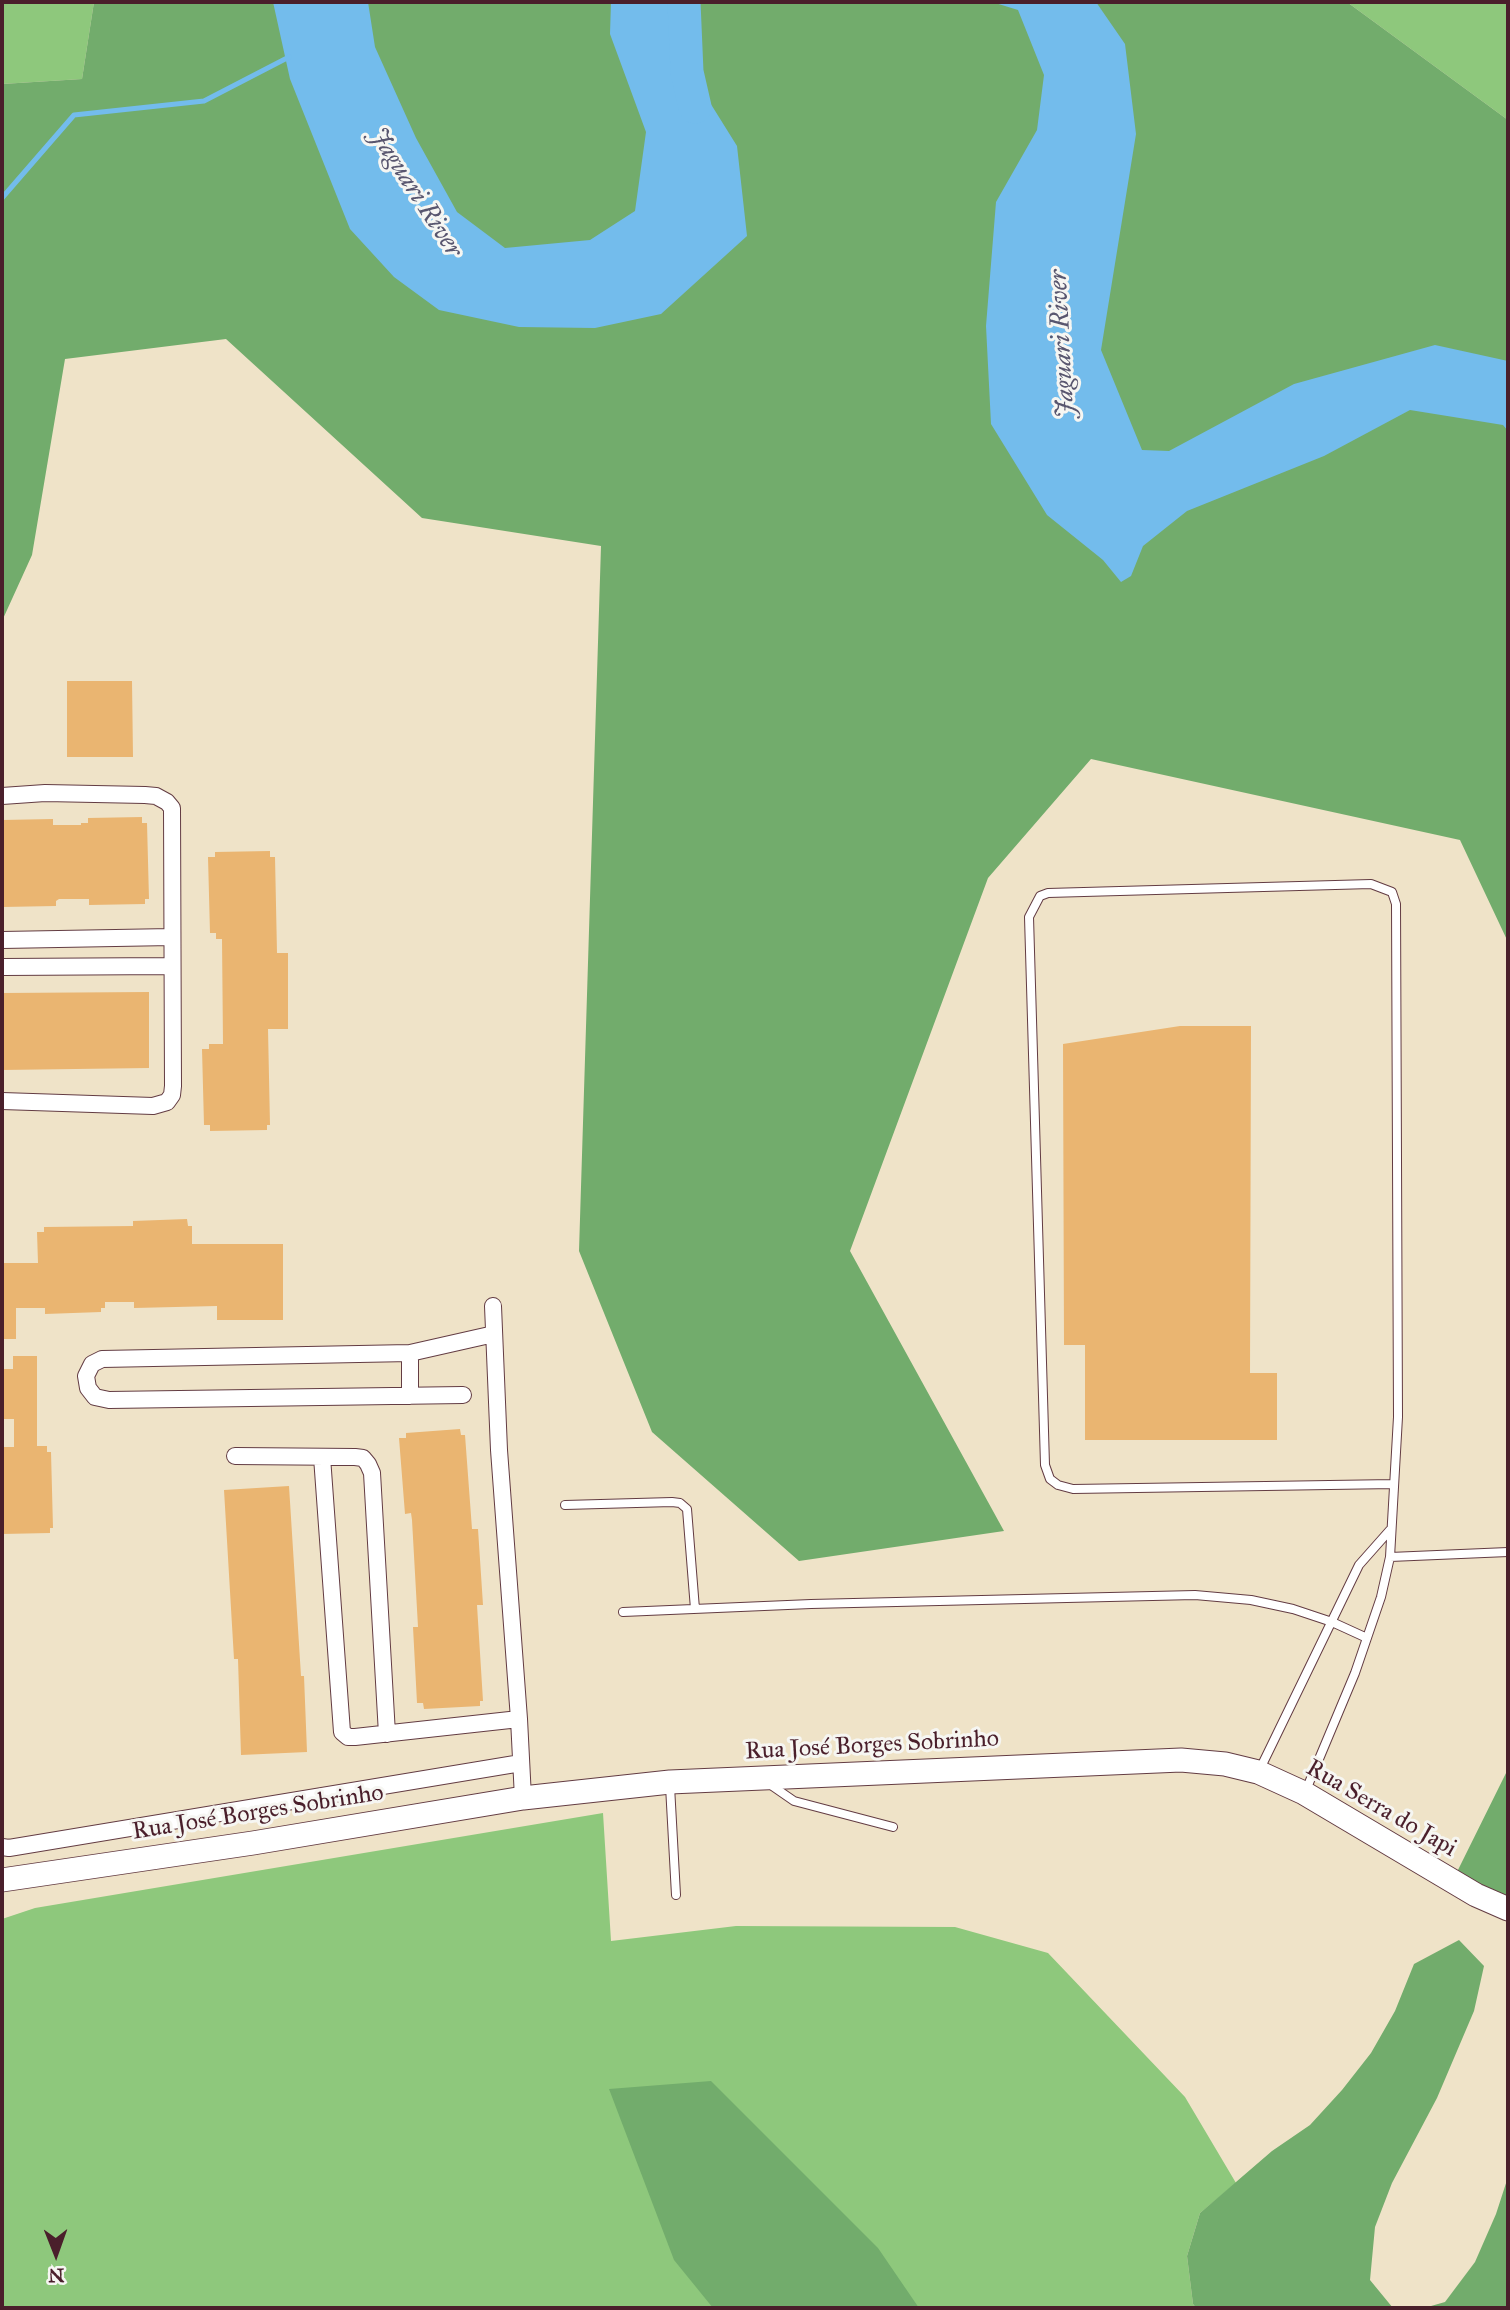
<!DOCTYPE html>
<html>
<head>
<meta charset="utf-8">
<style>
	body { margin:0 }
	#map { position:relative; width:1510px; height:2310px; overflow:hidden; background:#efe3c8; font-family:"IM FELL Great Primer",serif }
	canvas { display:block }
	.frame { position:absolute; inset:0; border:4px solid #4a1f2b; pointer-events:none }
	.north { position:absolute; left:21px; top:2219px; width:70px; height:70px; -webkit-text-stroke:5px #f6f6f2; paint-order:stroke; rotate:179deg; font-size:19px; font-weight:700; line-height:28px; text-align:center; color:#4a1f2b }
	.north::after { content:''; display:block; margin:auto; width:24px; height:32px; background:#4a1f2b; clip-path:polygon(50% 0,100% 100%,50% 72%,0 100%) }
</style>
</head>
<body>
<div id="map">
<canvas width="1510" height="2310"></canvas>
<div class="frame"></div>
<div class="north">N</div>
</div>
<script>
const g = document.querySelector('canvas').getContext('2d');
g.lineJoin = 'round';
function paint(path, color) { g.fillStyle = color; g.fill(path, 'evenodd'); }
const shape = rows => new Path2D(rows.map(r => 'M' + r).join(''));
function trace(path, color, width, dash) { g.strokeStyle = color; g.lineWidth = width; g.lineCap = dash ? 'butt' : 'round'; g.setLineDash(dash || []); g.stroke(path); }
function label(font, color, halo, rows, align = 'center') {
  g.font = font + ' "IM FELL Great Primer",serif'; g.lineWidth = 6; g.setLineDash([]); g.textBaseline = 'middle'; g.strokeStyle = halo; g.fillStyle = color; for (const [text, x, y, turn = 0] of rows) {
    g.save(); g.translate(x, y); g.rotate((+turn || 0) * Math.PI / 180); g.textAlign = isNaN(turn) ? turn : align; if (halo) g.strokeText(text, 0, 0); g.fillText(text, 0, 0); g.restore();
  }
}
paint(shape([
	[2,2,94,2,82,79,2,84],
	[1347,2,1508,2,1508,120],
	[603,1813,611,1941,736,1926,955,1927,1048,1953,1185,2097,1236,2183,1200,2213,1187,2256,1193,2304,1196,2308,2,2308,2,1919,35,1908]
]), '#8ec87c');
paint(shape([
	[94,2,1347,2,1508,120,1508,942,1460,840,1091,759,988,878,850,1251,1004,1531,799,1561,652,1432,579,1251,601,546,422,518,226,339,65,359,32,555,2,621,2,84,82,79],
	[1508,1769,1508,1897,1455,1876],
	[1459,1940,1484,1966,1474,2011,1437,2098,1392,2183,1375,2227,1370,2280,1393,2308,1196,2308,1193,2304,1187,2256,1200,2213,1272,2151,1310,2125,1342,2090,1371,2053,1395,2011,1414,1964],
	[711,2081,878,2248,919,2308,713,2308,674,2260,609,2089],
	[1508,2177,1508,2308,1424,2308,1445,2302,1475,2262,1496,2214]
]), '#72ac6c');
paint(shape([
	[273,2,368,2,375,47,416,138,457,212,505,248,590,240,635,211,646,132,610,34,611,2,680,2,671,17,679,53,737,146,747,236,661,314,595,328,519,327,439,310,394,277,350,229,290,79],
	[992,2,1096,2,1125,44,1136,134,1101,350,1142,450,1169,451,1294,384,1435,345,1508,361,1508,431,1503,425,1410,410,1324,456,1187,511,1143,546,1131,576,1121,582,1103,560,1047,515,991,424,986,326,996,202,1037,130,1044,75,1018,10]
]), '#73bcec');
trace(shape([
	[2,198,74,115,204,101,289,57]
]), '#73bcec', 5);
trace(shape([
	[684,2,687,72,695,107]
]), '#73bcec', 33);
paint(shape([
	[67,681,132,681,133,757,67,757],
	[142,817,142,823,147,823,149,899,145,899,145,904,89,905,89,899,59,899,56,901,56,906,2,907,2,820,53,819,53,825,81,825,81,823,88,823,88,818],
	[270,851,270,857,275,857,277,953,288,953,288,1029,268,1029,270,1125,267,1125,267,1130,210,1131,210,1125,204,1125,202,1049,209,1049,209,1044,223,1044,222,939,216,939,216,933,210,933,208,857,215,857,215,852],
	[149,992,149,1068,2,1070,2,993],
	[1180,1026,1251,1026,1250,1373,1277,1373,1277,1440,1085,1440,1085,1345,1064,1345,1063,1044],
	[187,1219,188,1226,192,1226,192,1244,283,1244,283,1320,217,1320,217,1306,134,1308,134,1302,105,1302,105,1308,101,1308,101,1312,45,1314,45,1308,16,1308,16,1339,2,1339,2,1263,38,1263,37,1232,44,1232,44,1227,133,1226,133,1221],
	[13,1356,37,1356,37,1446,47,1446,47,1452,51,1452,53,1528,50,1528,50,1533,2,1534,2,1447,14,1447,14,1419,2,1419,2,1369,13,1369],
	[460,1429,461,1435,465,1435,472,1529,478,1529,483,1605,477,1605,483,1701,480,1701,480,1706,424,1709,423,1703,417,1703,413,1627,418,1627,412,1520,411,1513,405,1514,399,1438,406,1438,406,1433],
	[289,1486,301,1676,304,1676,307,1752,241,1755,238,1659,234,1659,224,1490]
]), '#eab571');
const lane = shape([
	[565,1505,672,1502,680,1503,687,1509,695,1609],
	[1390,1557,1508,1552],
	[623,1612,811,1604,1195,1595,1251,1600,1293,1609,1332,1622,1367,1638],
	[1260,1769,1359,1565,1390,1530],
	[768,1783,794,1801,893,1827],
	[670,1786,676,1895],
	[1306,1790,1355,1673,1381,1597,1390,1557,1398,1417,1396,904,1392,892,1371,884,1048,893,1040,896,1029,917,1045,1465,1050,1479,1058,1485,1073,1489,1394,1484]
]);
const street = shape([
	[2,796,45,793,145,795,156,796,167,802,172,808,173,1086,172,1095,167,1102,153,1106,2,1101],
	[2,940,172,937],
	[2,967,172,966],
	[493,1306,499,1450,519,1719,523,1798],
	[463,1395,109,1400,95,1397,88,1388,86,1376,92,1364,102,1359,410,1353,494,1334],
	[410,1396,410,1353],
	[235,1456,355,1457,363,1458,368,1464,372,1473,387,1734],
	[322,1457,342,1732,348,1737,355,1737,519,1719],
	[2,1847,9,1848,521,1763]
]);
const secondary = shape([
	[2,1880,253,1843,523,1798,670,1782,1181,1760,1225,1764,1258,1772,1304,1793,1476,1895,1508,1909]
]);
trace(lane, '#633c43', 10);
trace(street, '#633c43', 18);
trace(secondary, '#633c43', 25);
trace(lane, '#fff', 8);
trace(street, '#fff', 16);
trace(secondary, '#fff', 23);
label('24px', '#4a1f2b', '#f6f6f2', [
	["Rua José Borges Sobrinho",872,1746,-3],
	["Rua Serra do Japi",1381,1809,30],
	["Rua José Borges Sobrinho",258,1813,-9]
]);
label('italic 26px', '#58566f', '#f6f6f2', [
	["Jaguari River",415,193,57],
	["Jaguari River",1063,344,-93]
]);
</script>
</body>
</html>
